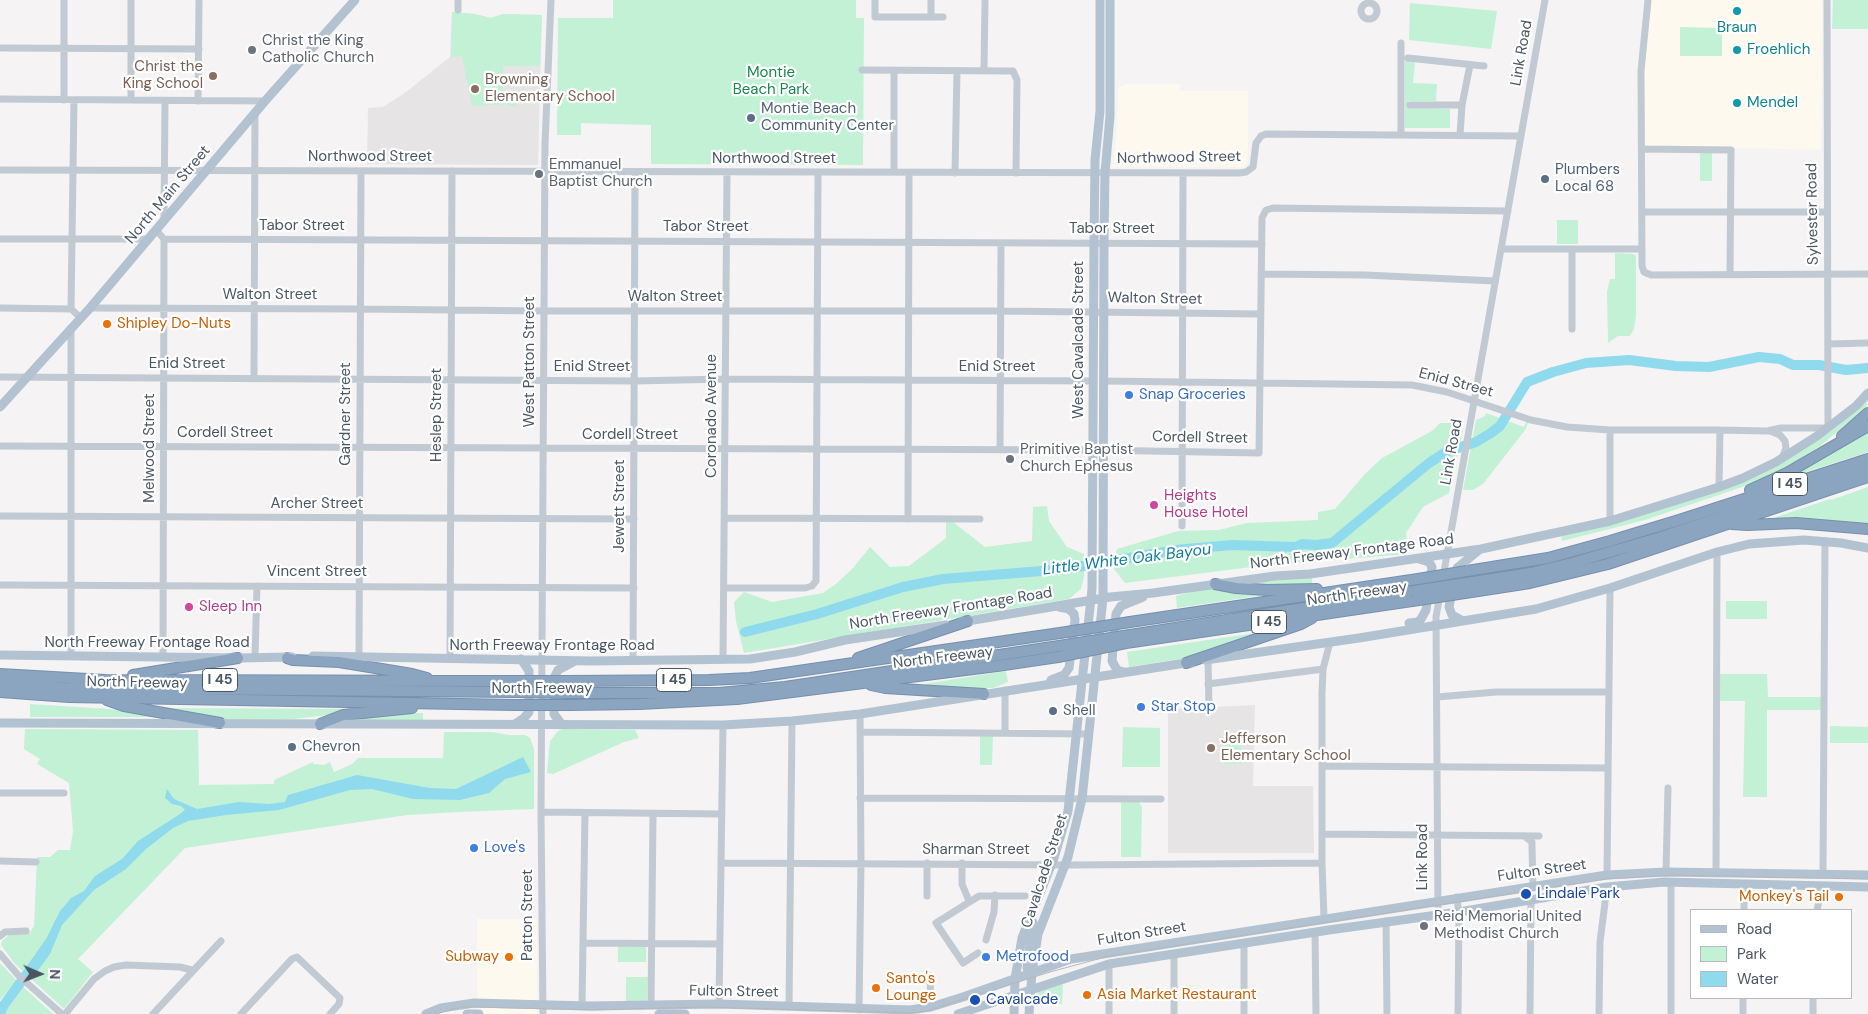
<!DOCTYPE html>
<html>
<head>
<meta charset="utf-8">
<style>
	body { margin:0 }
	#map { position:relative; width:1868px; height:1014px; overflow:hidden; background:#f5f3f3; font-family:"DM Sans",sans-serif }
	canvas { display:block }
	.legend { position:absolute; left:1690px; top:909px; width:162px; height:90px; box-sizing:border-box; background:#fff; border:1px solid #b7bbc0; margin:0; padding:6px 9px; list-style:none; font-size:15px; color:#4a5661 }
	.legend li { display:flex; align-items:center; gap:10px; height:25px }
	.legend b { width:25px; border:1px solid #b7bbc0 }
	.north { position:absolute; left:15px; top:949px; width:50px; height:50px; -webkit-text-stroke:4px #fff; paint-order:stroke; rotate:91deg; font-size:14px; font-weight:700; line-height:20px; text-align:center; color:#4a5661 }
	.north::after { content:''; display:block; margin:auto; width:18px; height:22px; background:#4a5661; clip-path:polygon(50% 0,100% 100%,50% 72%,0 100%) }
</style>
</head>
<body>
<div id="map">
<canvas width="1868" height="1014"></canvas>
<ul class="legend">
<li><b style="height:6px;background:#b3c2d1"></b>Road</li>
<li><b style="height:14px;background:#c3f1d5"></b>Park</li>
<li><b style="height:14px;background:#90daee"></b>Water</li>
</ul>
<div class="north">N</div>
</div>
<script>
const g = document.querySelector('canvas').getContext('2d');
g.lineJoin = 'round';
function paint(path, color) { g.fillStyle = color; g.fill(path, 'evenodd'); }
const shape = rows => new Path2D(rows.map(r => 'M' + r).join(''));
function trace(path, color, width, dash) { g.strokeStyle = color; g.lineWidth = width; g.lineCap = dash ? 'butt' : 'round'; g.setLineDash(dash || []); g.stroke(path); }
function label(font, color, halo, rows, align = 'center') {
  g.font = font + ' "DM Sans",sans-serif'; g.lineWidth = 4.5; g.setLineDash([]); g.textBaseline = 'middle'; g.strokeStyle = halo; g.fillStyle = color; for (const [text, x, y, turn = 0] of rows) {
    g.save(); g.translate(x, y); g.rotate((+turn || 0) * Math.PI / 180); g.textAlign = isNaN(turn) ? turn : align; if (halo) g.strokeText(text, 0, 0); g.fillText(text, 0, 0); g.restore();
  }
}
paint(shape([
	[1651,0,1822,0,1821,150,1645,145,1644,62],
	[1128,84,1180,84,1180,91,1248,91,1248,156,1246,163,1243,167,1113,167,1117,129,1118,87],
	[477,919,537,919,537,1014,477,1014]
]), '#fdf9ef');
paint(shape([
	[452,12,475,14,491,18,503,14,542,15,538,165,367,164,368,108,383,107,406,92,450,57],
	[1255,705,1253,786,1313,786,1314,853,1168,853,1168,709]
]), '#e6e4e5');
paint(shape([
	[613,0,856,0,856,18,864,18,863,165,651,164,651,125,581,123,581,135,557,135,558,18,613,18],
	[1833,0,1868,0,1868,29,1832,29],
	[1410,3,1497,11,1491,49,1409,40],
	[452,12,475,14,491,18,503,14,542,15,540,66,503,66,503,91,518,91,517,106,508,106,508,104,472,106,462,56,451,57],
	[1680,27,1722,28,1722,56,1680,56],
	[1405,60,1415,61,1413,83,1437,84,1436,101,1408,101,1408,108,1450,109,1450,128,1405,128],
	[1700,153,1712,153,1712,181,1700,181],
	[1557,220,1578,220,1578,244,1557,244],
	[1615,253,1633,254,1636,256,1636,315,1634,329,1630,336,1618,336,1608,343,1607,292,1610,279,1615,279],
	[1868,399,1866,408,1820,446,1787,467,1751,484,1645,520,1562,541,1561,536,1787,460,1831,431],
	[1486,413,1524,427,1527,420,1529,421,1525,430,1483,484,1473,490,1463,490,1476,420,1485,416],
	[1440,423,1453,423,1463,430,1449,493,1423,507,1406,533,1407,554,1259,566,1125,583,1114,569,1115,555,1117,549,1178,531,1219,530,1247,523,1318,520,1318,512,1335,509,1365,474,1382,458,1432,431],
	[1868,431,1868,452,1784,479],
	[1868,487,1868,524,1777,519,1776,517,1830,499,1831,500],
	[1047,506,1049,521,1067,547,1084,554,1084,577,1081,589,1069,599,744,653,736,621,734,602,744,592,772,602,823,593,836,584,853,568,870,547,890,567,909,566,946,538,946,522,953,522,985,547,1032,541,1033,507],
	[1312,578,1312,583,1310,584,1274,586,1238,583,1269,579],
	[1219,588,1264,595,1177,608,1176,596,1198,590],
	[1726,601,1767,601,1767,619,1726,619],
	[1255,633,1256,635,1186,658,1129,667,1127,652],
	[1006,671,1008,682,993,688,946,688,924,684],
	[1720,674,1767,674,1768,697,1823,697,1822,710,1767,710,1767,797,1743,797,1745,701,1720,701],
	[30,704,109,709,169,717,30,717],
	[162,708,357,709,356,712,293,719,222,719,162,711],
	[403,713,423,713,423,720,355,720,355,718],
	[1830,726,1868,727,1868,743,1830,743],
	[1123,727,1160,728,1160,767,1122,767],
	[25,729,198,730,199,785,274,784,274,780,313,762,313,764,324,765,330,762,334,772,352,764,358,758,443,758,444,732,492,732,509,735,525,735,530,738,534,749,534,809,459,812,407,815,185,848,78,959,93,972,64,1009,15,964,1,945,2,941,9,935,29,934,34,926,37,857,50,857,58,850,70,850,73,831,69,783,37,764,40,759,24,749],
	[565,729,635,730,639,738,624,742,553,774,547,773,550,741,558,731],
	[980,735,993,735,992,765,980,765],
	[1224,738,1241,738,1241,764,1224,764,1222,752],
	[1121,802,1139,802,1142,807,1141,857,1121,857],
	[618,945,646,945,646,962,618,962],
	[0,963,17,981,0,1000],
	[626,977,648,977,647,999,646,1002,626,1002],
	[1063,984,1062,1004,1037,1005,1037,1000,1040,1000,1040,996,1036,995,1039,991],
	[23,987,53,1014,4,1014]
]), '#c3f1d5');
paint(shape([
	[523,757,531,772,505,779,489,793,460,800,413,799,372,789,350,790,279,810,226,815,188,821,173,828,146,849,126,869,94,890,62,925,50,954,33,977,21,989,15,983,46,939,60,911,71,898,84,891,95,876,122,859,138,841,177,816,185,810,181,806,172,804,165,798,167,789,174,799,197,809,239,802,269,804,285,802,288,795,357,775,430,788,456,789]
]), '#90daee');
trace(shape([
	[745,632,817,614,903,587,943,579,1066,569,1175,550,1232,545,1296,547,1302,544,1316,545,1332,543,1429,463,1446,452,1476,442,1491,433,1500,426,1527,382,1553,372,1586,363,1629,360,1676,366,1709,367,1759,357,1780,359,1793,365,1819,365,1846,370,1868,368],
	[0,1013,4,1005,26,975]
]), '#90daee', 10);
const highway = shape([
	[1842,436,1868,413],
	[1750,490,1787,473,1868,426],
	[1732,524,1747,525,1796,523,1868,529],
	[1467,571,1548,558,1610,541,1679,520,1868,459],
	[1466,583,1531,573,1572,563,1658,538,1868,468],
	[1215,584,1236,588,1267,590,1317,589],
	[1465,593,1530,583,1608,564,1868,477],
	[1130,622,1418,579],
	[1130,635,1414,591],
	[1126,643,1412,601],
	[287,658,293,660,339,662,412,674,427,678],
	[858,658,968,621],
	[1186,663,1301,624,1312,618],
	[0,674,105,680,514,681],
	[133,675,238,658],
	[567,681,709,680,750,678,1060,633],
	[0,682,63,688,516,692],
	[871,685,885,688,984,694],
	[0,692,69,697,516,705],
	[567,693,719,693,785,687,1059,646],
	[107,700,124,706,220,723],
	[568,705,639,704,737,699,997,666,1058,657],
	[320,724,343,715,412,708]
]);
trace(highway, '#7690ad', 12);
trace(shape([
	[875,0,875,17,943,17],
	[1648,0,1641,71,1642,266,1644,272,1651,275,1868,274],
	'1361 11a8 8 0 1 1 16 0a8 8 0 1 1-16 0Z',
	[458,10,458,0],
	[931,17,931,0],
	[1401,43,1401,135],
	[0,48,199,49],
	[1408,58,1484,66],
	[862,70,1013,71,1017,80,1016,173],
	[984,70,985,0],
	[0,99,265,101],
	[64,100,64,0],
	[131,100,131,0],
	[198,101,199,0],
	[1410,105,1462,105],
	[1460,135,1462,105,1470,65],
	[1642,149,1731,150,1730,274],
	[0,170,1239,173,1246,172,1253,167,1256,143,1261,136,1266,134,1521,136],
	[894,172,894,70],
	[955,173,957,71],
	[1642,212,1826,212],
	[164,220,165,101],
	[156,230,164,239,1262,244],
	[0,239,148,239],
	[1501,249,1642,249],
	[1572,249,1572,329],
	[1261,274,1365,275,1495,281],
	[0,308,71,309,81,318],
	[90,308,360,309,545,311,1000,311,1260,314],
	[71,309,74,100],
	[1828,344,1868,343],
	[0,377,634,381,726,379,1093,381],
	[254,378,255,114],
	[1104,381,1412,385,1447,392,1531,420,1567,427,1610,430,1720,430,1767,431,1781,428,1828,428,1827,0],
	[1770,431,1780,435,1785,441,1786,448,1782,458],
	[0,446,1093,450,1259,453,1262,218,1266,210,1273,208,1508,211],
	[1000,450,1001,243],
	[1719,487,1720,430],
	[0,516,634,519],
	[726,518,980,519],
	[908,519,909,173],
	[1610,521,1610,430],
	[1182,526,1183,173],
	[0,585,634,588],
	[725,588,805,588,812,586,816,581,818,173],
	[71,656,71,328],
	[163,657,164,239],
	[255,657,257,586],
	[359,657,361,171],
	[450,659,452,171],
	[1208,659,1209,707],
	[633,660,635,172],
	[723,660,727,172],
	[1208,684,1323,669],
	[1437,697,1496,692,1609,692],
	[861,732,1089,734],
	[1005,733,1005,690],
	[1322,766,1608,768],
	[0,793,64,793],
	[860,798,1161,799],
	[541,812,722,814],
	[1322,834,1539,836],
	[1524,836,1532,842,1532,846,1533,888],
	[0,861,36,862],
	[721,863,1070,865,1322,863],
	[962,863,962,884,969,901],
	[1666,872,1668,788],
	[1716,872,1717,552],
	[1823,874,1825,541],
	[1607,875,1610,588],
	[1671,882,1671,1014],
	[927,896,927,863],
	[1457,897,1459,916,1458,1014],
	[1744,910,1744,884],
	[1817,910,1822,887],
	[1438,914,1436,617,1545,0],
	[1324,918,1322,863,1322,693,1323,669,1330,642],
	[1386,921,1387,1014],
	[1315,932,1316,1014],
	[0,936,5,932,26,931],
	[986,940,994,912,995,895],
	[583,943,720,944],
	[1244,943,1244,1014],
	[978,953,963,963,936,923,979,896,1025,896],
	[0,954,19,976,62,1014],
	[1174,954,1174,1014],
	[1109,964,1109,1014],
	[930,976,931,1007],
	[1813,998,1813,1014],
	[651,1004,653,814],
	[719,1004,723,725],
	[582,1005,585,813],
	[789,1007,792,721],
	[859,1010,861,863,860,714],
	[65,1014,94,979,105,971,114,967,126,965,180,967,192,970],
	[153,1014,221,941],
	[241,1014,292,959,297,957,340,998,339,1004,330,1014],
	[543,1014,541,812,545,144,551,0],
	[1530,1014,1531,900],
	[1599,1014,1600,942,1607,887],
	[1743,1014,1743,998]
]), '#c1cad2', 7);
trace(shape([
	[0,407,90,308,265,101,355,0],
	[1463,621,1452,615,1449,607,1457,568,1479,550],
	[962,622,1110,597,1153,593,1275,576,1310,574,1481,549,1610,521,1719,487,1743,478,1776,462,1817,436,1856,406,1868,393],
	[1409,623,1418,622,1421,619,1426,610,1432,567,1429,562,1419,559],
	[0,655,238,658,292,657],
	[313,656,591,661,750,659,795,652,845,640,946,625],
	[1205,660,1359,638,1536,609,1610,588,1717,552,1749,544,1804,540,1841,543,1868,548],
	[1124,672,1117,670,1112,661,1116,614,1121,606,1143,597],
	[1051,680,1064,675,1069,668,1075,620,1074,614,1069,609,1059,607],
	[0,723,723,725,792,721,860,714,1192,662],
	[515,724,524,718,529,712,529,671,521,659],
	[562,725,554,714,555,676,558,670,575,661],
	[1027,968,1033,922],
	[426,1014,441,1008,474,1003,589,1006,719,1004,910,1010,931,1007,963,997,1071,959,1607,875,1666,872,1868,875],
	[467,1014,479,1014],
	[659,1014,685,1014],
	[958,1014,1109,964,1329,930,1459,912,1607,887,1664,882,1868,887],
	[1014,1014,1015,979,1022,938,1054,858,1068,811,1092,589,1094,242,1095,160,1100,111,1100,0],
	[1029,1014,1032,972,1038,934,1068,857,1082,799,1103,598,1104,242,1105,173,1110,116,1110,0]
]), '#b3c2d1', 9);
trace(highway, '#8ba5c1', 10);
trace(shape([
	[435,1014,462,1007,474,1007,594,1010,703,1007,914,1013,929,1010,1050,972,1109,956,1606,879,1672,875,1868,879]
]), '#b5b8bd', 1);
const highwayBridge = shape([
	[1418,579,1467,571],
	[1414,591,1466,583],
	[1412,601,1465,593],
	[1060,633,1130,622],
	[1059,646,1130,635],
	[1058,657,1126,643],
	[514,681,567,681],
	[516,692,567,693],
	[516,705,568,705]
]);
trace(highwayBridge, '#7690ad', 12, []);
trace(highwayBridge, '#8ba5c1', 10);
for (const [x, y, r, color] of [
	[1737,11,5,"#0f9aa8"],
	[252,50,5,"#6b7280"],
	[1737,50,5,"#0f9aa8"],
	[213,76,5,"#8d6e63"],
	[475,89,5,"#8d6e63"],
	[1737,103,5,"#0f9aa8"],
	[751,118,5,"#5c6f8a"],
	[539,174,5,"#6b7280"],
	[1545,179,5,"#5c6f8a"],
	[107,324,5,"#e8710a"],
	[1129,395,5,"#3f7fe0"],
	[1010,459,5,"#6b7280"],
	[1154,505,5,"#d1479c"],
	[189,607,5,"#d1479c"],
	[1141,707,5,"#3f7fe0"],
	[1053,711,5,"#5c6f8a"],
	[292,747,5,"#5c6f8a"],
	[1211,748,5,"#8d6e63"],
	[474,848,5,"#3f7fe0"],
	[1526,894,6,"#1a4fb4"],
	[1839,897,5,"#e8710a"],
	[1424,926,5,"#6b7280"],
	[509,957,5,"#e8710a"],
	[986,957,5,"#3f7fe0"],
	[876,988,5,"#e8710a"],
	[1087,995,5,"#e8710a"],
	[975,1000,6,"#1a4fb4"]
]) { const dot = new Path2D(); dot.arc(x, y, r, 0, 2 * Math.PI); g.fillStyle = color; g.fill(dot); trace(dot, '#fff', 2); }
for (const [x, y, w] of [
	[1790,484,35],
	[1269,622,35],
	[220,680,35],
	[674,680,35]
]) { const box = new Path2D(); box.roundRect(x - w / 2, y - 11.5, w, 23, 4); g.fillStyle = '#fff'; g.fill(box); trace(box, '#4a5661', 1); }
label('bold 14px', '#4a5661', null, [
	["I 45",1790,484],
	["I 45",1269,622],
	["I 45",220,680],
	["I 45",674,680]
]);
label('15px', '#0d838f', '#fff', [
	["Braun",1737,28,"center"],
	["Froehlich",1747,50],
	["Mendel",1747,103]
], 'left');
label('15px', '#5b616d', '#fff', [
	["Christ the King",262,41],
	["Catholic Church",262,58],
	["Emmanuel",549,165],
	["Baptist Church",549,182],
	["Primitive Baptist",1020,450],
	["Church Ephesus",1020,467],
	["Reid Memorial United",1434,917],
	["Methodist Church",1434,934]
], 'left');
label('15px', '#4a5661', '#fff', [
	["Link Road",1522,53,-80],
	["Northwood Street",370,157],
	["Northwood Street",1179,158,-1],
	["Northwood Street",774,159],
	["North Main Street",168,195,-50],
	["Sylvester Road",1813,214,-91],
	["Tabor Street",302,226],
	["Tabor Street",706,227],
	["Tabor Street",1112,229],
	["Walton Street",270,295],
	["Walton Street",675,297],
	["Walton Street",1155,299,1],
	["West Cavalcade Street",1079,340,-90],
	["West Patton Street",530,362,-90],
	["Enid Street",187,364],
	["Enid Street",592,367],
	["Enid Street",997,367],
	["Enid Street",1456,383,15],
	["Gardner Street",346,414,-90],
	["Heslep Street",437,415,-90],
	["Coronado Avenue",712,416,-90],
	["Cordell Street",225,433],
	["Cordell Street",630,435],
	["Cordell Street",1200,438,1],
	["Melwood Street",150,448,-90],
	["Link Road",1452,452,-80],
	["Archer Street",317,504],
	["Jewett Street",620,506,-90],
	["North Freeway Frontage Road",1352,552,-7],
	["Vincent Street",317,572],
	["North Freeway",1357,594,-8],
	["North Freeway Frontage Road",951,609,-9],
	["North Freeway Frontage Road",147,643],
	["North Freeway Frontage Road",552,646],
	["North Freeway",943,658,-7],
	["North Freeway",137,683,1],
	["North Freeway",542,689],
	["Sharman Street",976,850],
	["Link Road",1423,857,-90],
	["Cavalcade Street",1045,871,-72],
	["Fulton Street",1542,871,-8],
	["Patton Street",528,915,-90],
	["Fulton Street",1142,934,-9],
	["Fulton Street",734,992,1]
]);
label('15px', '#785e54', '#fff', [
	["Christ the",203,67,"right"],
	["King School",203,84,"right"],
	["Browning",485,80],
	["Elementary School",485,97],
	["Jefferson",1221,739],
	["Elementary School",1221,756]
], 'left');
label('15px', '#17864f', '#fff', [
	["Montie",771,73],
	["Beach Park",771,90]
]);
label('15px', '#4e5e75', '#fff', [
	["Montie Beach",761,109],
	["Community Center",761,126],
	["Plumbers",1555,170],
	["Local 68",1555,187],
	["Shell",1063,711],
	["Chevron",302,747]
], 'left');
label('15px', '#c56008', '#fff', [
	["Shipley Do-Nuts",117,324],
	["Monkey's Tail",1829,897,"right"],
	["Subway",499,957,"right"],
	["Santo's",886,979],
	["Lounge",886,996],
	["Asia Market Restaurant",1097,995]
], 'left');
label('15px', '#366cbe', '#fff', [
	["Snap Groceries",1139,395],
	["Star Stop",1151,707],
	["Love's",484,848],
	["Metrofood",996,957]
], 'left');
label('15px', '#b23c85', '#fff', [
	["Heights",1164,496],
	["House Hotel",1164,513],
	["Sleep Inn",199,607]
], 'left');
label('15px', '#164399', '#fff', [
	["Lindale Park",1537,894],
	["Cavalcade",986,1000]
], 'left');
label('italic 16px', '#0c7c9b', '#fff', [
	["Little White Oak Bayou",1127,560,-7]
]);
</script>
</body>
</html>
